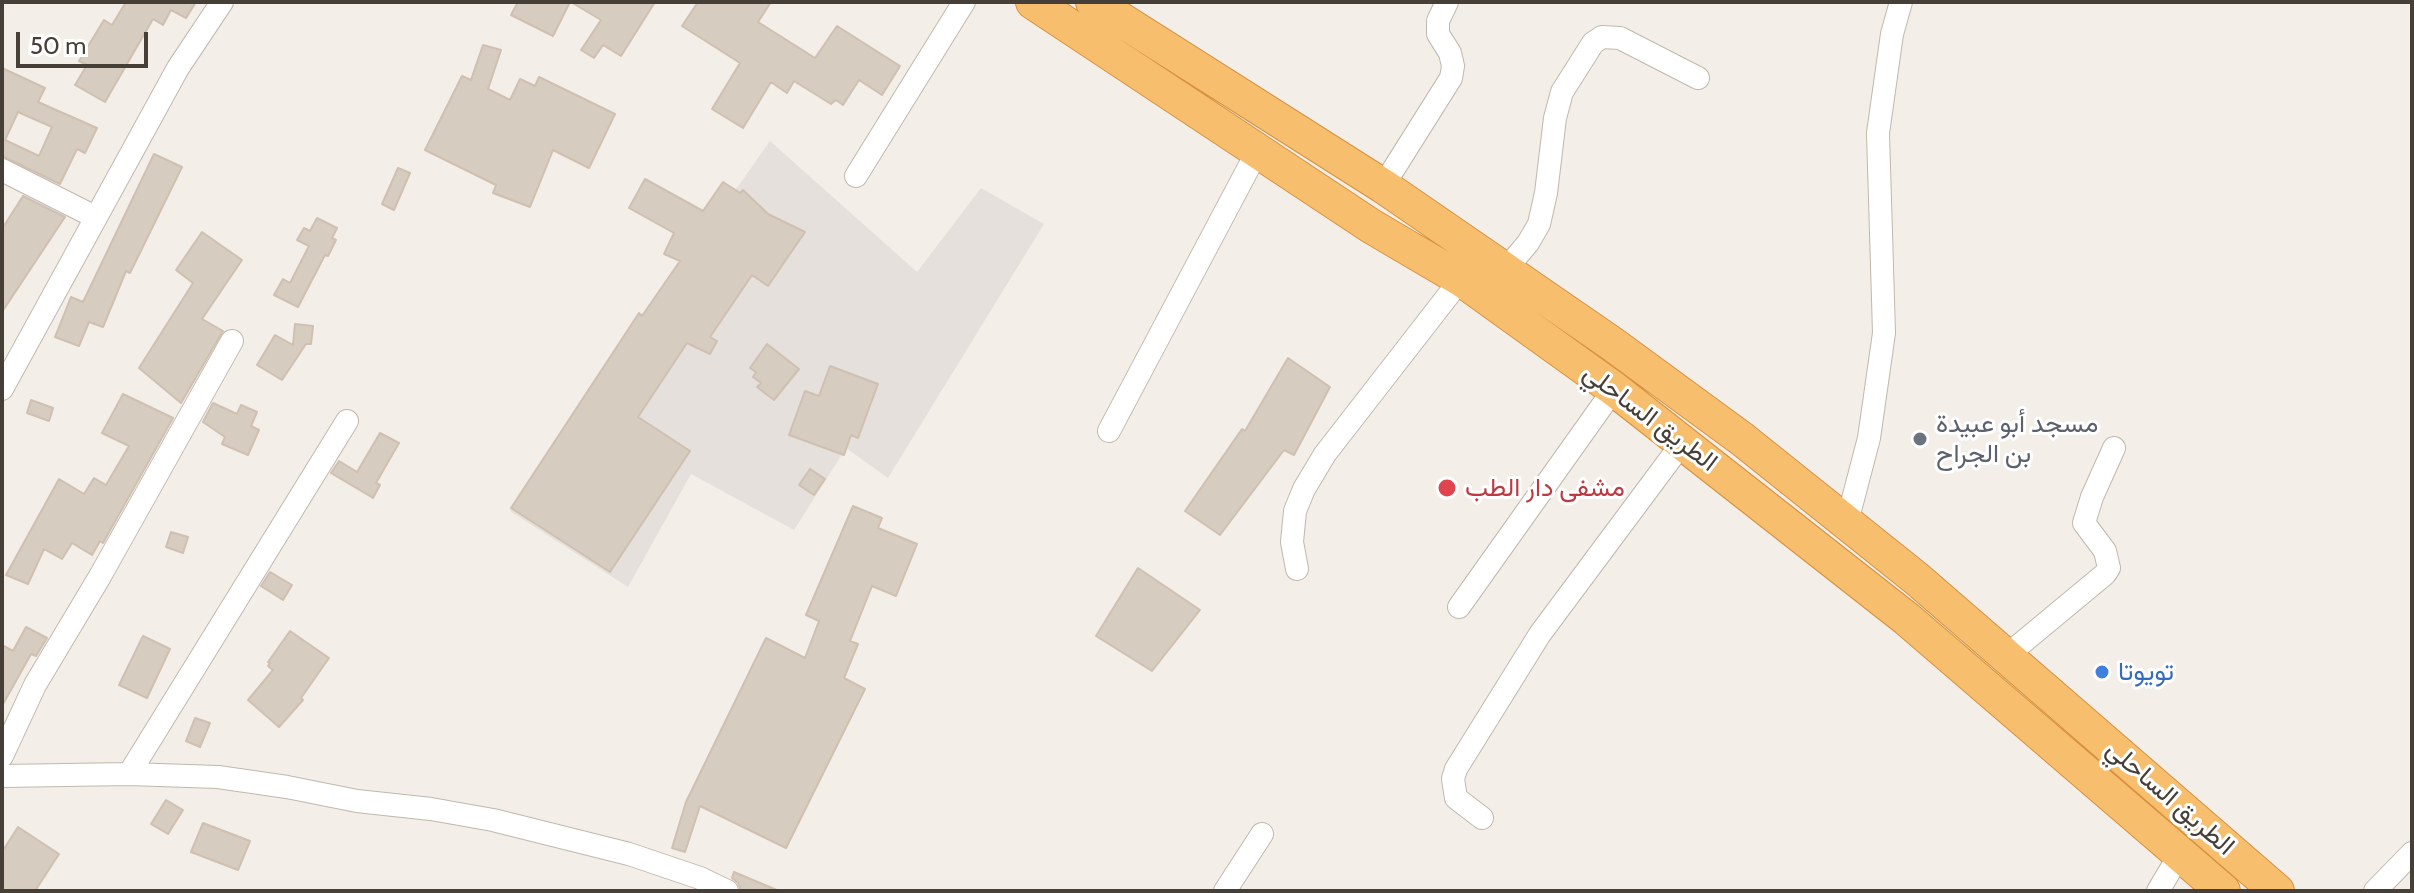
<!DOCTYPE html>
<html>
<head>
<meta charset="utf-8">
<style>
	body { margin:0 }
	#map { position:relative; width:2414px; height:893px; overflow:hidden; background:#f3eee7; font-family:Cabin,sans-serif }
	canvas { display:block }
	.frame { position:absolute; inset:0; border:4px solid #463f37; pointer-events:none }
	.scale { position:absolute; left:16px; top:32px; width:132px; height:36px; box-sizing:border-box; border:4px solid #463f37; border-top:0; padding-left:10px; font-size:24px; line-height:28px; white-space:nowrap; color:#463f37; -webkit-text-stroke:6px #fff; paint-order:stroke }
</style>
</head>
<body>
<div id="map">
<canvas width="2414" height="893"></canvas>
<div class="frame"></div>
<div class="scale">50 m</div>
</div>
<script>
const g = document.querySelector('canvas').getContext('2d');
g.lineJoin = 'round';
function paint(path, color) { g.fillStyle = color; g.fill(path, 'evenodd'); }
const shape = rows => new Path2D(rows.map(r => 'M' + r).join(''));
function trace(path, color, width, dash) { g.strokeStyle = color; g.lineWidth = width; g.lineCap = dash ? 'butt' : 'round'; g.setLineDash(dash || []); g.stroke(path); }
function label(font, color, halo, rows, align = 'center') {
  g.font = font + ' Cabin,Vazirmatn,sans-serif'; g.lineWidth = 6; g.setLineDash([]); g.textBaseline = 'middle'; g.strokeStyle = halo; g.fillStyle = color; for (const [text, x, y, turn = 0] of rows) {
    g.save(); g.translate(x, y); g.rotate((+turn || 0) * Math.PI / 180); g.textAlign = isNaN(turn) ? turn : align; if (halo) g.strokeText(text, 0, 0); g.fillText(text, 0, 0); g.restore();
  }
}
paint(shape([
	[770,141,917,272,981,188,1044,224,888,478,846,448,794,530,691,474,628,587,510,511]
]), '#e5e0dc');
const building = shape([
	[126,2,196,2,186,18,171,10,163,25,153,19,105,102,75,85,87,65,79,61,104,20,112,25,126,2],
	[518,2,570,2,553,36,511,15,518,2],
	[571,2,655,2,621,56,603,45,594,58,581,50,601,20,571,2],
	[698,2,771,2,758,22,815,58,837,26,900,66,882,95,859,80,843,105,836,100,831,104,794,81,787,93,771,82,743,128,712,109,740,63,682,26,698,2],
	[483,45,501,50,488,89,510,100,520,79,535,86,539,77,615,114,589,168,553,150,530,207,493,193,496,185,425,150,462,76,471,80,483,45],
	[2,68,45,88,38,102,97,128,85,153,77,149,60,184,2,156,2,68],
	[18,112,52,127,39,156,5,140,18,112],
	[154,154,182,167,130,273,126,271,103,327,89,322,79,346,55,337,71,297,83,302,154,154],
	[398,168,410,173,394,210,382,204,398,168],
	[645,179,703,211,723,182,740,193,743,190,768,214,805,232,768,286,752,275,710,337,717,341,710,354,687,343,638,417,690,451,610,572,511,508,639,313,642,316,680,261,664,254,674,233,629,208,645,179],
	[23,196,65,217,2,312,2,229,23,196],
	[317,218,337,228,332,238,336,240,328,256,325,255,298,307,274,295,283,279,290,283,309,246,297,240,304,228,310,231,317,218],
	[202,232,242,260,202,319,223,331,181,403,139,368,193,283,176,270,202,232],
	[295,324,313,326,311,344,306,344,282,380,257,365,275,335,293,345,295,324],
	[767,344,799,369,774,400,757,387,761,383,753,377,756,372,750,368,767,344],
	[1288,358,1330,387,1294,455,1284,450,1220,535,1185,511,1242,429,1245,431,1288,358],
	[830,366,878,384,858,438,851,435,844,455,789,435,805,391,819,396,830,366],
	[123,394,173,418,103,543,100,541,92,555,72,543,62,559,44,549,28,584,6,575,59,479,84,494,94,478,106,485,129,446,102,433,123,394],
	[31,400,53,408,49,421,27,413,31,400],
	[213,403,237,414,241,405,257,412,251,426,259,430,248,455,222,444,225,437,203,422,213,403],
	[380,433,399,443,376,483,380,485,373,498,331,473,339,461,357,472,380,433],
	[810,469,825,479,814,495,799,485,810,469],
	[853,506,882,518,878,528,917,544,896,596,872,586,850,641,858,644,844,678,865,689,786,848,700,806,685,852,672,848,686,802,766,638,805,658,819,621,806,615,853,506],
	[171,532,188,537,183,553,166,547,171,532],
	[1138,568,1200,610,1152,671,1096,636,1138,568],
	[270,572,292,585,283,600,261,586,270,572],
	[26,627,47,638,36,656,31,654,2,706,2,645,13,651,26,627],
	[290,631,329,658,301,698,303,700,279,727,248,700,273,670,268,666,270,663,268,662,290,631],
	[143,636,170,649,147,698,119,685,143,636],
	[195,718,210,723,200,747,186,741,195,718],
	[166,800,183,810,168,834,151,824,166,800],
	[203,823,250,841,238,870,191,852,203,823],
	[18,827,59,854,35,891,2,891,2,852,18,827],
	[734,872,779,891,741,891,738,883,732,878,734,872]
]);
paint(building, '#d7ccc0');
trace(building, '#cfc0b1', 2);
const minor = shape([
	[2,170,95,217],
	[856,176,964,2],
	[1383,186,1451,78,1453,66,1450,53,1438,34,1438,21,1447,2],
	[1506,269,1528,243,1539,224,1546,193,1555,118,1562,92,1593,43,1602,37,1620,38,1698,78],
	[2,389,178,68,222,2],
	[1109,431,1258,150],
	[1847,522,1869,438,1884,333,1878,133,1892,34,1901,2],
	[1297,569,1292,542,1295,511,1304,489,1325,454,1461,279],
	[1459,607,1614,389],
	[2005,657,2105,574,2109,568,2105,551,2084,523,2092,497,2114,448],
	[2,756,35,685,99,578,232,341],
	[129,774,347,421],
	[2,776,129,774,218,777,287,787,357,801,431,809,493,820,629,854,700,878,727,891],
	[1482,818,1456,798,1453,779,1456,769,1540,634,1683,442],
	[1225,891,1262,834],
	[2158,891,2180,854],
	[2375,891,2412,853]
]);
const highway = shape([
	[1033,2,1371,226,1461,279,1614,389,1907,619,2223,891],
	[1093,2,1383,186,1611,343,1742,439,1917,579,2277,891]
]);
trace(minor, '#c1b8ad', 24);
trace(highway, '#d7913e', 36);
trace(minor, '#fff', 22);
trace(highway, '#f7be6e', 34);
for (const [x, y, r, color] of [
	[1920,439,8,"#6b7280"],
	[1447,488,10,"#e0444e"],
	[2102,672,8,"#3f7fe0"]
]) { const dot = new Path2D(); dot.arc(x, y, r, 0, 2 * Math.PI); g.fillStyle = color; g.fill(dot); trace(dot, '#fff', 3); }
label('26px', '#463f37', '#fff', [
	["الطريق الساحلي",1650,418,37],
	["الطريق الساحلي",2170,798,41]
]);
label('26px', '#5b616d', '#fff', [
	["مسجد أبو عبيدة",1936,424],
	["بن الجراح",1936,454]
], 'left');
label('26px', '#be3a42', '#fff', [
	["مشفى دار الطب",1465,488]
], 'left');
label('26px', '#366cbe', '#fff', [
	["تويوتا",2118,672]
], 'left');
</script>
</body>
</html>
